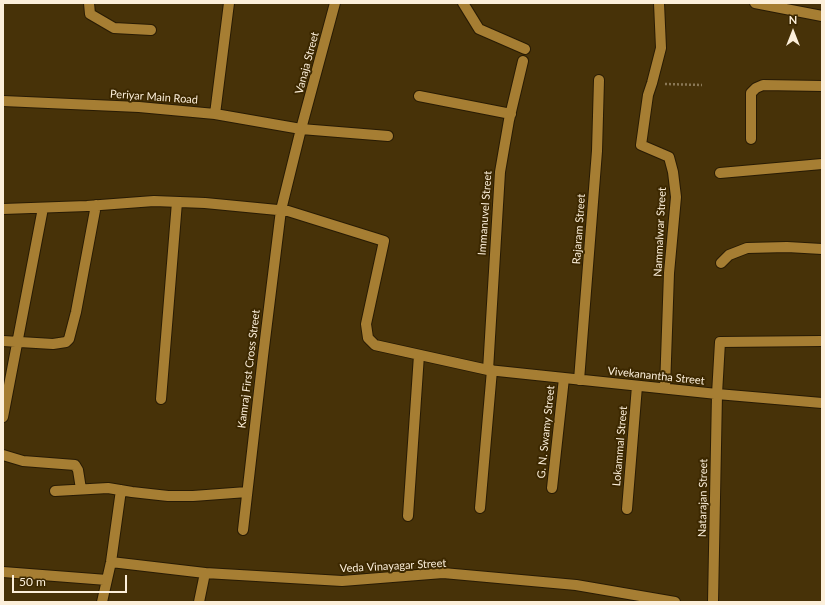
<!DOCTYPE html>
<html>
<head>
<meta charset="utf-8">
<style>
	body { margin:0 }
	#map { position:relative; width:825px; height:605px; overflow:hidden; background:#473208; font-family:Lato,sans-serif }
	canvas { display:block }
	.frame { position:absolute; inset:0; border:4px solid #fcefda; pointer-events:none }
	.north { position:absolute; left:773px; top:12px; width:40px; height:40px; -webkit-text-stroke:3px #3c2800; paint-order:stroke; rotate:0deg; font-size:11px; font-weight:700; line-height:16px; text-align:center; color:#fcefda }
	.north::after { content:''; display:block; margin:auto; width:14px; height:18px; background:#fcefda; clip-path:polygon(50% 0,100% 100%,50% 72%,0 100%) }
	.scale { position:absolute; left:12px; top:575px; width:115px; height:18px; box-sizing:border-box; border:2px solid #fcefda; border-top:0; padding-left:5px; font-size:12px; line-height:14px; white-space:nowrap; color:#fcefda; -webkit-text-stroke:3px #3c2800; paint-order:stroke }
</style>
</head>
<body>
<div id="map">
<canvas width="825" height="605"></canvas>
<div class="frame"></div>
<div class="north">N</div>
<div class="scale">50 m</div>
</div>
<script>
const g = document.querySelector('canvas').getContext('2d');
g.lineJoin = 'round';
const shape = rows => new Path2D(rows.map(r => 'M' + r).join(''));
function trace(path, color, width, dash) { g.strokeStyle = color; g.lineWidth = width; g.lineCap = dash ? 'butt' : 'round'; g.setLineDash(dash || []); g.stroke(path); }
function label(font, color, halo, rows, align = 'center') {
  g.font = font + ' Lato,sans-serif'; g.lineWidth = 4; g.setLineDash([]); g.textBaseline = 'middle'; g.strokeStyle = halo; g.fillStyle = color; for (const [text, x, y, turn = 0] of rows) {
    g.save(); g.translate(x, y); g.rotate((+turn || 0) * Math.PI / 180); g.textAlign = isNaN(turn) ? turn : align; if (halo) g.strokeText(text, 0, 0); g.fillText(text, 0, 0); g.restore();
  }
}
const minor = shape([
	[89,3,90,14,114,28,151,30],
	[463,3,479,29,525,49],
	[659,3,661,48,652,83,648,95,641,145,669,157,673,172,676,197,669,273,665,388],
	[755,3,822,16],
	[419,96,511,114],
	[3,101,139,107,215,114,301,129,388,136],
	[215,114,229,3],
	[751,139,751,93,756,88,763,85,822,86],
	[720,173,822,164],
	[3,209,87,206,154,201,205,203,288,211,384,241,366,324,368,338,375,345,488,370,717,394,822,403],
	[721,263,729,255,747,248,787,247,822,249],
	[3,341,53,344,66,342,69,339,76,312,96,205],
	[488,370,500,172,509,120,523,61],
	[579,380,597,151,599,80],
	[161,399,177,202],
	[3,417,43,208],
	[3,455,23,461,75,465,78,470,81,489],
	[552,488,564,378],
	[55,491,108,488,132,492,168,496,193,496,247,492],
	[480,508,492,370],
	[627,509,637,386],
	[408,516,419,355],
	[243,530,263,356,281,210,301,129,335,3],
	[111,562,205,573,342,581,443,573,576,585,675,602],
	[3,572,107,580],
	[102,602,111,562,121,490],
	[199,602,205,573],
	[713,602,717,394,720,342,822,341]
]);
trace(minor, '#281b04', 12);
trace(shape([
	[665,84,702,85]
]), '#8a7856', 2.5, [2, 2]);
trace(minor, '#a67e33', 10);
label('11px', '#fcefda', '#3c2800', [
	["Vanaja Street",307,63,-75],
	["Periyar Main Road",154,97,4],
	["Immanuvel Street",485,213,-86],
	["Rajaram Street",579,229,-86],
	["Nammalwar Street",660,232,-87],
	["Kamraj First Cross Street",249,369,-83],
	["Vivekanantha Street",656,376,6],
	["G. N. Swamy Street",546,432,-84],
	["Lokammal Street",620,446,-85],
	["Natarajan Street",703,498,-89],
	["Veda Vinayagar Street",393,566,-3]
]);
</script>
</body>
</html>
